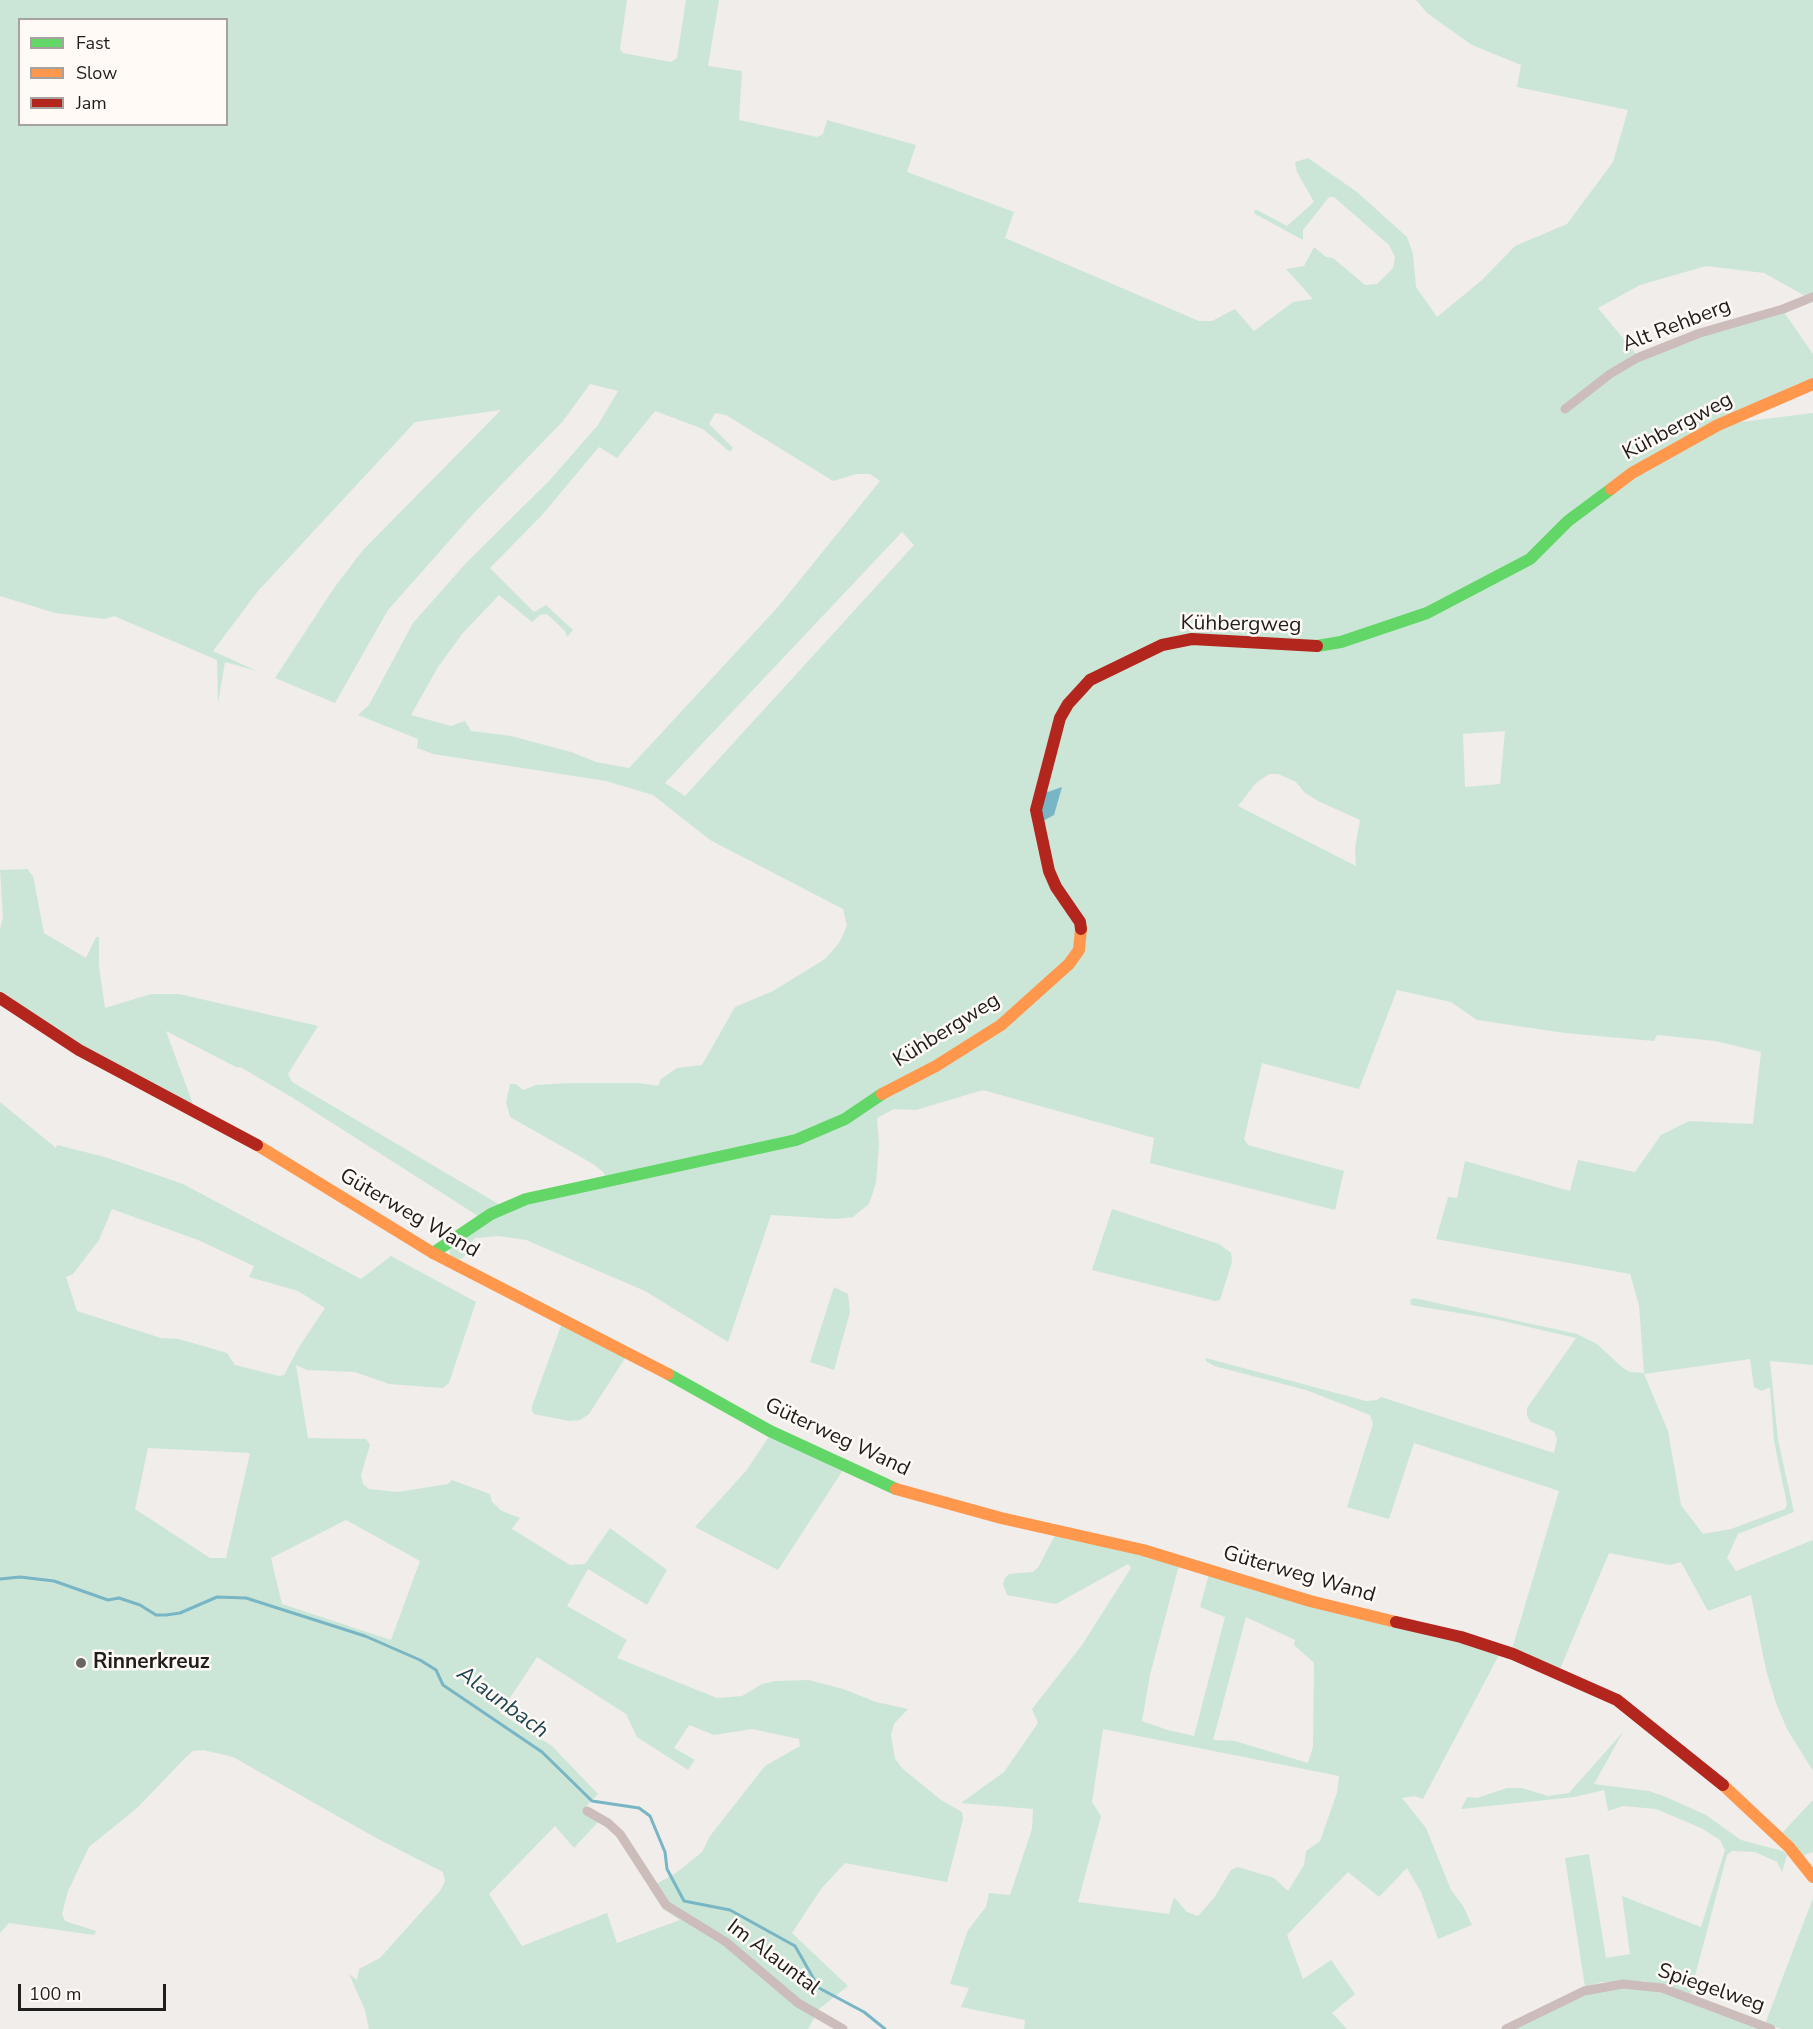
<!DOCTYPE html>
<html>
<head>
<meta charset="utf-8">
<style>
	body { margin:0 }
	#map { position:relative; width:1813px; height:2029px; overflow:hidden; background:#f0edea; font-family:"Nunito Sans",sans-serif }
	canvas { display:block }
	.legend { position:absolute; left:18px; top:18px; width:210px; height:108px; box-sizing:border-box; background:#fffaf6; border:2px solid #a6a29f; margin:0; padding:8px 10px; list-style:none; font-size:18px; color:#201e1c }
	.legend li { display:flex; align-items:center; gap:12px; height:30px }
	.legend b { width:30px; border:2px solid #a6a29f }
	.scale { position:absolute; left:18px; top:1984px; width:148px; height:27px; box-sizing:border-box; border:3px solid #201e1c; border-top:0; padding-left:8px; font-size:18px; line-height:21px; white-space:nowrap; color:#201e1c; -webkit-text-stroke:4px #fffaf6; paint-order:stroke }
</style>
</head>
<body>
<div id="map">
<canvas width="1813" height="2029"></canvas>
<ul class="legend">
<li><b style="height:8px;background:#63d668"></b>Fast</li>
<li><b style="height:8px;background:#ff974d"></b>Slow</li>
<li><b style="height:8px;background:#b3261e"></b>Jam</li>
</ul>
<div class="scale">100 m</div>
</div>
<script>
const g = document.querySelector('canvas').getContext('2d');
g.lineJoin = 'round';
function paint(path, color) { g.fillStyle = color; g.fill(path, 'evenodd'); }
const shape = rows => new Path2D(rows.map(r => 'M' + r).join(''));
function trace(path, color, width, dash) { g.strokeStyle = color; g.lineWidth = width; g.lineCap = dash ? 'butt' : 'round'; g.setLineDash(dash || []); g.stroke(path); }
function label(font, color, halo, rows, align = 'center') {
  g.font = font + ' "Nunito Sans",sans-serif'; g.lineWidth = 5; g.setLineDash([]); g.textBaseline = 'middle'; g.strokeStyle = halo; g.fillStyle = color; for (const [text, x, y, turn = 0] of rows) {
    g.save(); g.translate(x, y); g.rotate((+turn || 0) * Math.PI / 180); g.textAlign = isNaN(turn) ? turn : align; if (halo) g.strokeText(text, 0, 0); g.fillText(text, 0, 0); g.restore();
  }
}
paint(shape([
	[0,0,627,0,620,49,623,53,671,62,677,58,686,0,719,0,708,66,742,71,739,120,817,137,823,134,827,120,916,145,907,172,1014,212,1005,238,1199,321,1212,321,1235,309,1254,331,1293,302,1313,299,1286,269,1304,266,1314,247,1326,257,1333,258,1365,285,1377,284,1393,268,1395,257,1389,245,1334,197,1329,197,1303,230,1303,240,1255,214,1254,211,1257,210,1287,226,1314,202,1297,172,1295,162,1308,158,1357,192,1407,237,1413,254,1416,287,1437,317,1482,280,1515,246,1567,224,1613,162,1628,110,1517,87,1521,65,1472,45,1427,13,1416,0,1813,0,1813,293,1807,297,1764,273,1706,266,1640,285,1598,308,1641,360,1701,336,1784,312,1813,354,1813,380,1799,383,1736,413,1741,422,1813,413,1813,1365,1770,1361,1778,1440,1794,1512,1738,1534,1727,1558,1736,1571,1813,1540,1813,1771,1787,1729,1776,1703,1766,1670,1751,1595,1708,1611,1681,1562,1670,1565,1609,1553,1560,1669,1512,1649,1559,1491,1414,1443,1389,1519,1347,1507,1373,1424,1370,1415,1306,1390,1214,1366,1206,1361,1206,1358,1366,1401,1377,1400,1381,1397,1554,1453,1557,1439,1554,1431,1531,1422,1527,1416,1527,1408,1576,1338,1494,1319,1411,1305,1410,1300,1414,1298,1577,1334,1597,1344,1623,1368,1630,1372,1644,1373,1639,1305,1630,1274,1436,1239,1448,1197,1457,1198,1465,1161,1570,1191,1578,1160,1635,1172,1661,1135,1689,1121,1753,1124,1761,1052,1715,1041,1657,1035,1654,1041,1565,1033,1477,1020,1451,1002,1397,990,1359,1089,1262,1063,1244,1139,1248,1145,1344,1171,1335,1210,1150,1163,1154,1138,983,1090,916,1110,894,1109,877,1118,879,1145,876,1183,869,1204,853,1217,835,1219,771,1215,728,1342,645,1291,526,1240,499,1236,475,1238,468,1246,465,1256,457,1261,451,1258,449,1249,486,1221,293,1098,242,1068,236,1067,166,1031,194,1107,81,1046,0,993,0,929,3,918,0,870,27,869,33,876,44,933,86,958,96,937,99,937,99,967,105,1008,151,994,179,994,318,1026,288,1074,292,1082,507,1209,608,1183,603,1172,593,1164,510,1117,506,1102,510,1084,516,1084,523,1090,536,1085,569,1083,639,1083,658,1086,661,1079,677,1068,702,1065,735,1007,773,991,825,959,839,943,847,926,843,909,710,840,653,795,606,781,433,754,417,748,418,739,358,715,369,705,413,623,467,562,549,481,598,425,618,391,590,384,563,421,473,514,388,610,335,703,275,678,334,588,363,550,501,410,415,422,258,591,213,651,257,671,225,662,218,703,217,660,114,616,105,619,55,613,0,596],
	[20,20,226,20,226,124,20,124],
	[655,411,703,429,730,452,733,448,709,424,715,413,726,415,833,481,856,474,870,474,880,481,777,608,629,768,596,762,571,752,511,736,471,731,465,721,451,726,411,715,438,667,462,634,499,595,532,622,540,615,547,614,565,631,567,637,573,630,546,605,534,612,490,568,542,515,599,447,617,458],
	[902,532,914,545,685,796,665,783],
	[1505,731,1500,784,1465,787,1463,734],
	[1269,774,1278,774,1296,782,1305,793,1318,801,1360,820,1355,848,1356,866,1238,806,1256,783],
	[1750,1359,1754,1387,1762,1391,1770,1387,1774,1441,1787,1504,1785,1509,1731,1529,1703,1534,1681,1505,1668,1431,1644,1374],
	[0,1102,56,1148,57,1145,105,1157,183,1184,361,1279,391,1256,476,1302,449,1383,443,1388,389,1384,355,1372,307,1370,296,1365,308,1438,366,1439,370,1445,361,1475,363,1484,369,1489,398,1492,448,1484,452,1480,490,1494,492,1502,502,1511,520,1518,512,1529,570,1565,585,1564,610,1528,667,1570,647,1605,588,1569,567,1606,627,1640,617,1658,717,1698,742,1696,762,1684,775,1681,809,1680,843,1689,876,1702,908,1709,894,1724,891,1735,895,1759,903,1769,941,1800,962,1812,963,1819,947,1882,845,1863,821,1889,792,1933,848,1986,819,2009,808,2029,369,2029,365,2010,349,1974,357,1980,359,1969,380,1958,440,1891,445,1881,443,1872,378,1839,233,1757,203,1750,193,1751,186,1757,137,1808,89,1847,68,1891,62,1914,65,1921,96,1931,94,1935,9,1923,0,1933],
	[112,1209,198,1240,254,1266,249,1277,298,1291,325,1308,299,1347,284,1375,279,1376,235,1365,227,1353,179,1339,161,1338,77,1311,66,1277,73,1274,99,1240],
	[148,1448,250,1453,226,1558,210,1558,135,1509],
	[346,1520,420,1561,391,1640,282,1604,271,1558],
	[537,1657,626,1714,637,1737,688,1770,695,1760,674,1748,689,1725,714,1735,752,1729,799,1739,800,1746,765,1766,710,1836,702,1852,676,1873,649,1888,663,1909,680,1920,617,1943,607,1913,522,1946,489,1894,555,1826,574,1848,599,1821,582,1811,598,1794,552,1746,500,1713],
	[1112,1209,1219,1244,1231,1253,1232,1262,1220,1300,1215,1301,1092,1270],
	[834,1287,848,1294,850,1312,834,1370,810,1362],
	[562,1323,627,1355,589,1414,580,1420,569,1421,534,1414,532,1411,532,1406],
	[770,1435,843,1470,778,1570,695,1527,746,1471],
	[1055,1535,1115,1547,1179,1565,1150,1675,1142,1721,1168,1730,1194,1736,1225,1617,1200,1607,1209,1574,1500,1653,1423,1799,1414,1796,1402,1798,1426,1828,1451,1890,1463,1906,1472,1925,1438,1939,1421,1892,1407,1868,1379,1897,1348,1872,1287,1935,1303,1979,1331,1960,1355,1994,1332,2013,1347,2029,1024,2029,1025,2020,961,2007,969,1988,950,1984,961,1950,968,1930,986,1907,989,1893,1010,1895,1032,1829,1033,1809,961,1803,1004,1772,1038,1723,1032,1709,1082,1645,1131,1568,1128,1564,1056,1604,1007,1595,1003,1584,1005,1578,1009,1574,1033,1572,1039,1566],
	[1246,1617,1295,1640,1294,1645,1314,1663,1313,1747,1308,1763,1235,1741,1213,1740],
	[1103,1729,1339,1776,1337,1793,1320,1841,1306,1851,1304,1865,1288,1891,1274,1878,1238,1867,1231,1870,1214,1898,1198,1916,1187,1912,1174,1897,1169,1914,1078,1902,1101,1816,1092,1802],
	[1623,1732,1594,1784,1649,1791,1666,1797,1706,1815,1741,1840,1783,1851,1787,1855,1782,1872,1777,1862,1755,1852,1732,1851,1727,1855,1690,1995,1644,1981,1602,1982,1585,1987,1565,1858,1589,1854,1606,1958,1630,1954,1622,1896,1701,1927,1725,1850,1720,1840,1701,1828,1656,1809,1623,1806,1608,1811,1604,1790,1574,1797,1461,1809,1467,1797,1477,1798,1507,1788,1522,1788,1548,1796,1569,1793],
	[1813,1800,1813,1852,1801,1856,1781,1834],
	[1813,1898,1813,2029,1782,2029,1765,2024],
	[1623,1987,1661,1992,1760,2029,1514,2029,1585,1994]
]), '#cbe6d7');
paint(shape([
	[1062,787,1054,815,1043,821,1041,809,1042,794]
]), '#78b5c5');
trace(shape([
	[0,1579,20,1577,54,1581,108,1600,119,1598,140,1605,156,1615,166,1615,180,1613,217,1597,246,1598,365,1636,420,1660,436,1670,443,1685,542,1752,592,1801,639,1808,650,1816,665,1852,667,1869,684,1901,730,1910,795,1946,819,1988,864,2012,885,2029]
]), '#78b5c5', 3);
trace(shape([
	[1565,409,1610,374,1637,358,1700,333,1783,309,1813,297],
	[587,1811,608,1823,620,1834,666,1905,726,1942,798,2003,843,2029],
	[1506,2029,1584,1991,1623,1984,1662,1988,1771,2029]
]), '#ccbcba', 9);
trace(shape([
	[1317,646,1341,642,1427,613,1530,559,1568,521,1611,489],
	[433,1253,491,1214,526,1199,796,1140,845,1119,882,1094],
	[668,1374,770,1431,896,1489]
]), '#63d668', 12);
trace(shape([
	[1611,489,1632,473,1718,425,1813,384],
	[882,1094,936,1066,1001,1025,1069,964,1079,950,1081,929],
	[257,1145,433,1253,668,1374],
	[896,1489,1001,1518,1143,1550,1310,1601,1396,1622],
	[1723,1785,1789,1847,1813,1877]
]), '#ff974d', 12);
trace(shape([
	[1081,929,1080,922,1056,887,1049,871,1036,810,1060,718,1068,704,1090,680,1162,645,1192,639,1317,646],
	[0,998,79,1050,257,1145],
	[1396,1622,1461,1637,1513,1654,1617,1700,1723,1785]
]), '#b3261e', 12);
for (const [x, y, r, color] of [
	[81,1663,6,"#696664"]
]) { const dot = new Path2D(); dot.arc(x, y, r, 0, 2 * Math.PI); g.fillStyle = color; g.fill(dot); trace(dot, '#fffaf6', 2); }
label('21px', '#201e1c', '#fffaf6', [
	["Alt Rehberg",1677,326,-21],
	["Kühbergweg",1678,427,-28],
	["Kühbergweg",1241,625,1],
	["Kühbergweg",947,1031,-32],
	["Güterweg Wand",409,1214,30],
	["Güterweg Wand",837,1438,25],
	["Güterweg Wand",1299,1575,16],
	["Im Alauntal",773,1958,37],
	["Spiegelweg",1711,1989,19]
]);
label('bold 21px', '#201e1c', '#fffaf6', [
	["Rinnerkreuz",93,1663]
], 'left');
label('italic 22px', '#1e4550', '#fffaf6', [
	["Alaunbach",502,1703,36]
]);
</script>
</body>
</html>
